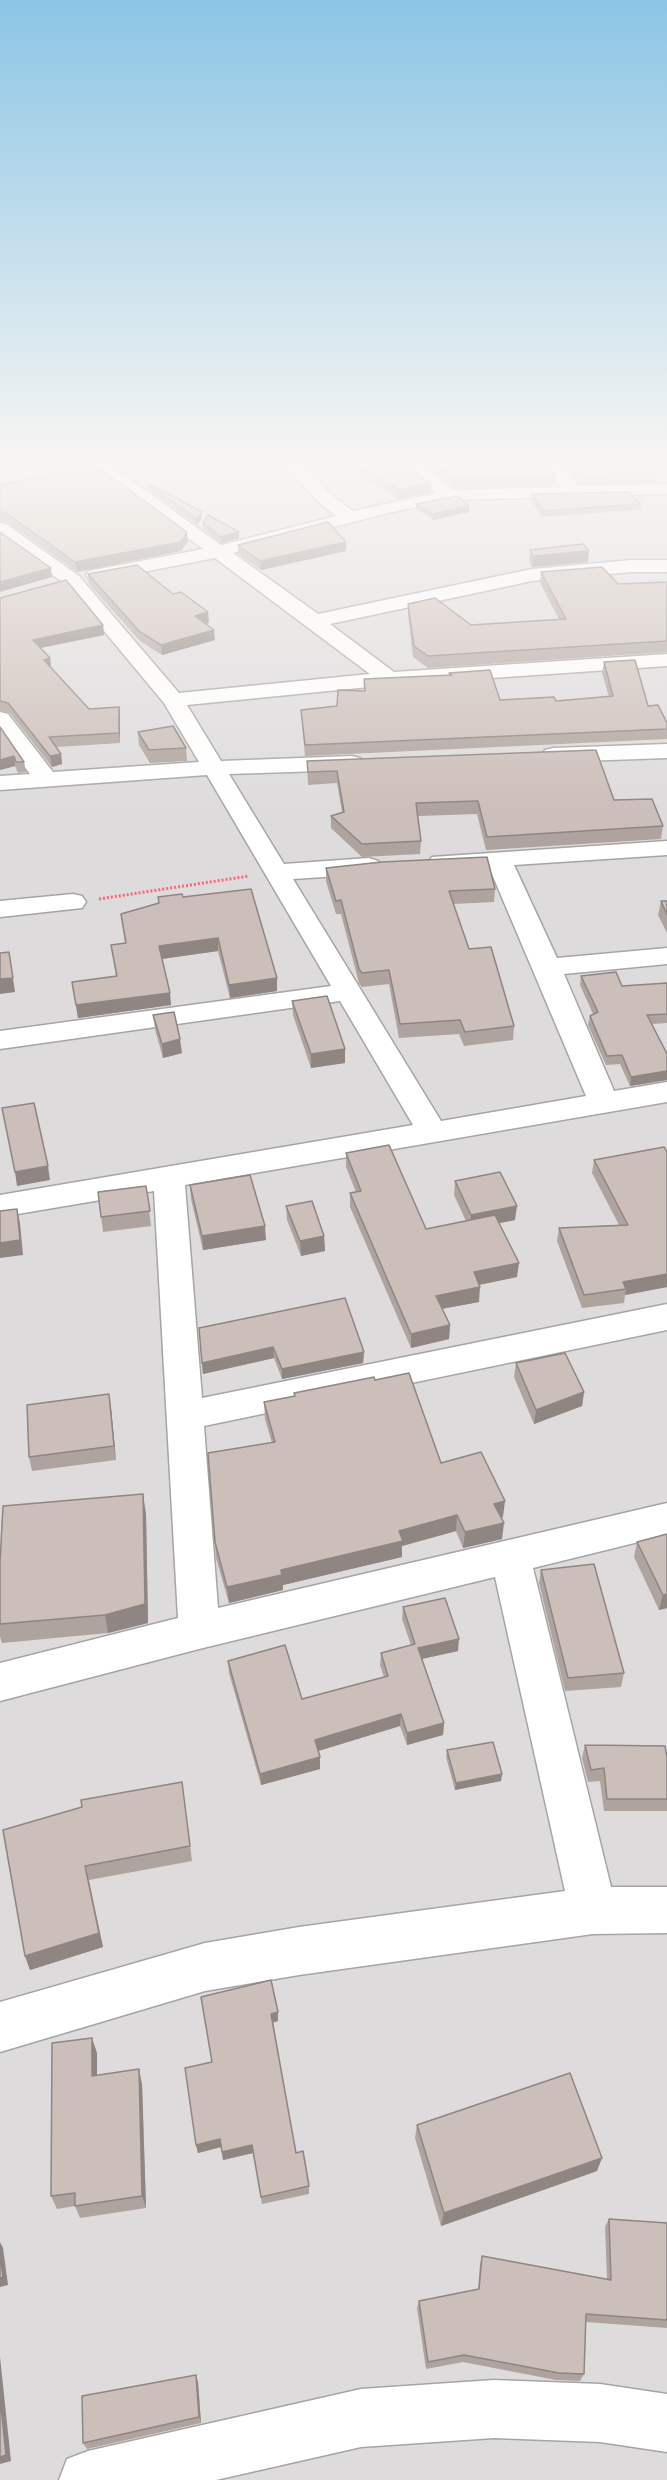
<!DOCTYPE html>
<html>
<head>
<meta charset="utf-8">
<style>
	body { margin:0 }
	canvas { display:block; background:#f0eae4 }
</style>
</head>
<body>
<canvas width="667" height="2480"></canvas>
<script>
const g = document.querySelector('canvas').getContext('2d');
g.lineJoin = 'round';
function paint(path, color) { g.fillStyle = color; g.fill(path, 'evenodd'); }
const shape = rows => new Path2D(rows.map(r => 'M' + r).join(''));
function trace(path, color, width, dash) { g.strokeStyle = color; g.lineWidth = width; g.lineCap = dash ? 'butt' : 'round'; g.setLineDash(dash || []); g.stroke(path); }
paint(shape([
	[0,464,667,464,667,2480,0,2480]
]), '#dddbdc');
const minor = shape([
	[92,464,109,464,221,545,336,516,316,500,285,464,302,464,328,492,353,511,436,493,422,484,409,464,425,464,434,476,455,490,560,487,542,464,559,464,579,486,667,484,667,494,451,500,392,512,233,553,318,614,532,569,632,560,667,560,667,572,632,572,532,581,330,624,394,672,667,654,667,666,389,685,187,705,221,761,352,756,360,758,364,763,360,768,352,770,229,774,284,864,369,858,378,861,382,866,378,871,369,874,293,879,441,1121,586,1096,489,867,441,870,432,867,428,862,432,857,667,841,667,855,514,865,557,958,667,948,667,964,564,974,614,1091,667,1082,667,1102,185,1185,202,1398,667,1304,667,1330,204,1426,218,1608,667,1503,667,1535,533,1568,611,1887,667,1887,667,1933,593,1934,299,1975,205,1991,0,2052,0,2002,205,1943,299,1927,565,1891,495,1577,199,1649,0,1701,0,1663,178,1618,154,1191,0,1217,0,1195,413,1125,340,1001,0,1049,0,1031,331,986,207,775,0,790,0,776,30,774,0,734,0,712,8,714,53,772,199,762,164,703,65,584,0,537,0,523,6,524,79,576,179,693,370,674,215,558,96,581,89,579,86,575,89,571,203,549,101,475,92,464],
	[667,744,667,758,553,762,545,760,542,755,545,750,553,748,667,744],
	[73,894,82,896,86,902,82,908,0,917,0,901,73,894],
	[494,2380,600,2384,667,2394,667,2452,600,2442,494,2438,361,2447,216,2480,59,2480,67,2459,88,2451,361,2389,494,2380]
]);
trace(minor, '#a5a5a5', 3);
trace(shape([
	[99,899,249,876]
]), '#ff6674', 3, [2, 2]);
paint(minor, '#fff');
paint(shape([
	[45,464,93,464,188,541,181,551,77,572,7,522,0,521,0,485,54,476,45,469],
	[340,464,412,464,420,477,431,483,430,492,398,499],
	[428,464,546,464,556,476,555,485,456,488,436,474],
	[562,464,655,464,657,473,656,482,580,484],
	[149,484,202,512,202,518,197,525,149,490],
	[532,494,641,504,640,510,542,517,531,500],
	[416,504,469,506,469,512,433,520,416,509],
	[203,523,239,538,221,543,203,529],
	[346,542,346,551,261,570,238,554,238,545],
	[530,550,588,562,532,567,529,561],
	[541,572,618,584,667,582,667,652,428,668,413,657,408,615,408,604,471,625,559,619,540,583],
	[88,574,209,623,206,624,215,640,162,655,140,641,89,584],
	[0,598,103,625,104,635,41,648,50,658,51,667,89,709,119,707,120,717,120,743,56,747,61,754,62,764,52,767,10,713,0,711],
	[604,662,667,723,667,739,305,756,301,710,337,706,364,690,364,679,449,675,449,673,500,700,556,701,609,697,602,673],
	[0,727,24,762,26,772,18,773,15,766,0,770],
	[138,732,186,748,187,761,150,763,139,745],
	[307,761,614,800,663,826,661,839,486,850,477,814,418,816,421,841,420,854,362,857,331,828,331,816,342,812,337,783,308,785],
	[326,868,495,889,494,902,453,904,469,949,514,1026,513,1040,464,1046,459,1034,399,1038,389,984,362,987,359,983,341,914,336,914,326,881],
	[158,897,183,897,277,978,277,991,230,998,218,951,162,959,171,1005,78,1018,72,982,116,976,111,945,125,943,121,914,158,903],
	[661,901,667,901,667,933,658,915],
	[581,976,622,986,667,983,667,1023,652,1024,667,1054,667,1081,667,1080,630,1086,620,1064,606,1065,588,1025,590,1016,593,1014,580,985],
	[292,1001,345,1049,345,1063,311,1068,293,1015],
	[153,1015,182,1053,163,1058,155,1029],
	[667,1152,667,1287,625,1295,624,1303,582,1308,557,1241,559,1228,619,1225,592,1173,594,1160],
	[346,1153,426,1229,466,1221,454,1195,455,1181,515,1220,499,1223,517,1277,479,1285,479,1302,442,1309,450,1325,449,1339,411,1348,350,1207,350,1193,356,1192,346,1167],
	[190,1185,266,1240,203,1250,191,1199],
	[146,1186,151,1226,103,1232,98,1192],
	[286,1206,324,1236,325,1251,301,1256,287,1220],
	[199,1328,364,1352,363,1363,282,1379,274,1358,203,1374],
	[516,1363,584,1392,582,1406,534,1424,514,1377],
	[375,1380,441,1463,503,1517,501,1518,502,1539,463,1548,456,1531,402,1546,402,1557,283,1585,283,1590,229,1603,216,1558,208,1453,272,1443,265,1419,264,1402,294,1396,294,1393],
	[111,1408,116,1460,32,1471,29,1457],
	[146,1514,148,1623,108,1633,2,1643,0,1637,0,1562],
	[667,1534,667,1608,659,1610,634,1557,637,1542],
	[541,1570,624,1673,621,1687,565,1691,539,1583],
	[403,1607,458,1651,422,1659,444,1723,443,1735,407,1745,400,1726,318,1751,320,1769,261,1785,229,1673,228,1661,302,1699,384,1677,380,1665,381,1653,411,1645,402,1619],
	[585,1745,667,1757,667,1811,604,1811,600,1781,588,1782,582,1758],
	[447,1750,502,1774,501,1781,455,1790,446,1757],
	[182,1782,192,1861,89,1880,103,1947,30,1970,25,1956,3,1830],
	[278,2012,278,2021,273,2022,296,2153,309,2186,309,2194,262,2204,253,2153,223,2160,221,2147,198,2153,196,2145,212,2062],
	[97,2053,97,2075,142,2084,146,2208,80,2218,75,2206,57,2209,51,2196],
	[417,2125,597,2171,441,2226,415,2138],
	[609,2219,667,2223,667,2328,586,2322,584,2374,580,2381,556,2380,463,2362,426,2369,417,2308,419,2301,478,2289,480,2264,482,2256,607,2279,605,2227],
	[198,2382,201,2423,87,2449,83,2443]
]), '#afa39f');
paint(shape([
	[431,483,430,492,398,499,399,490],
	[469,506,469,512,433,520,433,514],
	[202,512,202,518,197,525,197,519],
	[187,532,188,541,181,551,77,572,75,562],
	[239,532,239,538,221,543,221,537],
	[346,542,346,551,261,570,260,561],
	[589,551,588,562,532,567,533,556],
	[51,568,52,577,0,592,0,582],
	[208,612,209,623,195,626,195,616],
	[103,625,104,635,35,649,33,640],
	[214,630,215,640,162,655,161,645],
	[50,658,51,668,44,660],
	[119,707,120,717,120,743,119,733],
	[61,754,62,764,52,767,50,756],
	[14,756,15,766,0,770,0,760],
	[218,938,218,951,161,959,159,946],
	[9,952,15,992,0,994,0,979],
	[277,978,277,991,230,998,229,985],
	[170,993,171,1005,78,1018,76,1005],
	[180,1039,182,1053,163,1058,162,1044],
	[345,1049,345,1063,311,1068,311,1054],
	[667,1071,667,1080,630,1086,631,1077],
	[48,1166,50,1180,17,1186,15,1172],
	[517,1206,515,1220,470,1229,471,1215],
	[17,1209,20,1223,23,1255,0,1258,0,1243],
	[265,1226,266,1240,203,1250,202,1236],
	[324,1236,325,1251,301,1256,300,1241],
	[519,1263,517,1277,473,1286,474,1272],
	[667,1274,667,1287,625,1295,626,1289,623,1282],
	[480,1287,479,1302,435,1310,436,1296],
	[450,1325,449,1339,411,1348,411,1334],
	[273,1347,274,1358,203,1374,202,1363],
	[364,1352,363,1363,282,1379,282,1369],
	[584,1392,582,1406,534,1424,536,1410],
	[109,1394,111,1408,116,1460,114,1446],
	[143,1494,146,1514,148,1623,108,1633,105,1615],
	[505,1501,503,1517,492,1520,494,1504],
	[457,1515,456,1531,402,1546,402,1557,283,1585,283,1590,229,1603,227,1587,399,1531],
	[504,1523,502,1539,463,1548,465,1532],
	[667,1594,667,1608,659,1610,663,1595],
	[459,1639,458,1651,417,1660,418,1648],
	[401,1714,400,1726,315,1752,315,1740],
	[444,1723,443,1735,407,1745,407,1733],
	[320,1757,320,1769,261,1785,260,1774],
	[502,1774,501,1781,455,1790,456,1783],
	[85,1866,103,1947,30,1970,25,1956],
	[278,2012,278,2021,272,2023,271,2014],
	[92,2038,97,2053,97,2090,92,2076],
	[139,2069,142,2084,146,2208,142,2196],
	[220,2139,221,2147,198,2153,196,2145],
	[252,2145,253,2153,223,2160,222,2152],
	[602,2158,597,2171,441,2226,444,2213],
	[0,2242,3,2248,8,2285,0,2287],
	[0,2357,11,2461,0,2464],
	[196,2375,198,2382,201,2423,199,2417]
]), '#8f8582');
const building = shape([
	[49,464,93,464,187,532,181,542,75,562,6,513,0,512,0,485,62,474,49,464],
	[354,464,412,464,420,477,431,483,399,490,354,464],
	[434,464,546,464,556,476,456,479,436,466,434,464],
	[571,464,655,464,657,473,581,475,571,464],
	[149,484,150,484,202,512,197,519,149,484],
	[629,492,641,504,543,511,532,494,629,492],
	[458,496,469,506,433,514,416,504,458,496],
	[208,515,239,532,221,537,203,523,208,515],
	[328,522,346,542,260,561,238,545,328,522],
	[0,532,51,568,0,582,0,532],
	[583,544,589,551,533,556,530,550,583,544],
	[137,565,173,594,181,592,208,612,195,616,214,630,161,645,139,631,88,574,137,565],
	[602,567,618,584,667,582,667,641,428,656,414,646,408,604,435,598,471,625,566,619,541,572,602,567],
	[66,580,103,625,33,640,50,658,44,660,89,709,119,707,119,733,49,737,61,754,50,756,8,703,0,701,0,598,66,580],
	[635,660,648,706,658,705,667,723,667,729,305,745,301,710,337,706,338,690,365,691,364,679,452,675,449,673,490,670,500,700,554,697,556,701,613,696,604,662,635,660],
	[173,726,186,748,149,750,138,732,173,726],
	[0,727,24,762,16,762,14,756,0,760,0,727],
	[596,750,614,800,652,799,663,826,487,837,478,801,416,803,421,841,362,844,331,816,344,812,337,771,308,772,307,761,596,750],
	[487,857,495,889,449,891,469,949,491,947,514,1026,465,1032,460,1020,400,1024,389,970,362,973,359,969,341,900,336,901,326,868,382,862,487,857],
	[251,889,277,978,229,985,218,938,159,946,170,993,76,1005,72,982,117,976,111,945,126,943,121,914,159,903,158,897,182,894,183,897,251,889],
	[661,901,667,901,667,915,661,901],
	[9,952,13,978,0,979,0,953,9,952],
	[616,972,622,986,667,983,667,1014,647,1015,667,1054,667,1071,631,1077,622,1055,607,1056,590,1016,598,1012,581,976,616,972],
	[327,996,345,1049,311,1054,292,1001,327,996],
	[174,1012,180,1039,162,1044,153,1015,174,1012],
	[34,1103,48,1166,15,1172,2,1108,34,1103],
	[389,1145,426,1229,495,1215,519,1263,474,1272,480,1287,436,1296,450,1325,411,1334,350,1193,361,1191,346,1153,389,1145],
	[664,1147,667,1152,667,1274,623,1282,626,1289,584,1295,559,1228,628,1225,594,1160,664,1147],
	[500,1172,517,1206,471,1215,455,1181,500,1172],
	[250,1175,265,1226,202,1236,190,1185,250,1175],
	[146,1186,150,1211,101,1217,98,1192,146,1186],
	[312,1201,324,1236,300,1241,286,1206,312,1201],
	[17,1209,20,1240,0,1243,0,1211,17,1209],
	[345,1298,364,1352,282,1369,273,1347,202,1363,199,1328,345,1298],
	[565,1353,584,1392,536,1410,516,1363,565,1353],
	[409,1373,441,1463,481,1452,505,1501,494,1504,504,1523,465,1532,457,1515,399,1531,403,1541,281,1570,282,1575,227,1587,215,1542,208,1453,275,1442,264,1402,295,1396,294,1393,374,1377,375,1380,409,1373],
	[109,1394,114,1446,29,1457,27,1405,109,1394],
	[143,1494,145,1604,105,1615,0,1624,0,1562,3,1506,143,1494],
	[667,1534,667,1594,663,1595,637,1542,667,1534],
	[594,1564,624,1673,568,1678,541,1570,594,1564],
	[445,1598,459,1639,418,1648,444,1723,407,1733,401,1714,315,1740,320,1757,260,1774,228,1661,285,1645,302,1699,388,1676,381,1653,415,1644,403,1607,445,1598],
	[493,1742,502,1774,456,1783,447,1750,493,1742],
	[585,1745,665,1746,667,1757,667,1799,607,1799,604,1768,591,1770,585,1745],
	[182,1782,190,1846,85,1866,99,1933,25,1956,3,1830,82,1807,81,1800,182,1782],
	[271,1980,278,2012,271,2014,296,2153,303,2151,309,2186,261,2197,252,2145,222,2152,220,2139,196,2145,185,2068,212,2062,201,1997,271,1980],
	[92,2038,92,2076,139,2069,142,2196,75,2206,75,2193,51,2196,52,2043,92,2038],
	[570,2073,602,2158,444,2213,417,2125,570,2073],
	[609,2219,667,2223,667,2320,586,2314,584,2374,559,2373,464,2355,428,2362,419,2301,479,2289,482,2256,611,2280,609,2219],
	[0,2252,3,2277,0,2278,0,2252],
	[196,2375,199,2417,83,2443,82,2396,196,2375],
	[0,2397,6,2455,0,2457,0,2397]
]);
paint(building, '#ccbeb9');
trace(building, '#8f8582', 1.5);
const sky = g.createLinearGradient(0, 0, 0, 811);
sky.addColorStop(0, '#8bc5e5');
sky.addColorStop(0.57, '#f8f6f3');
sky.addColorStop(1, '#f8f6f300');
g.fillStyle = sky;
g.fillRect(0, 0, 667, 811);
</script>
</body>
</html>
